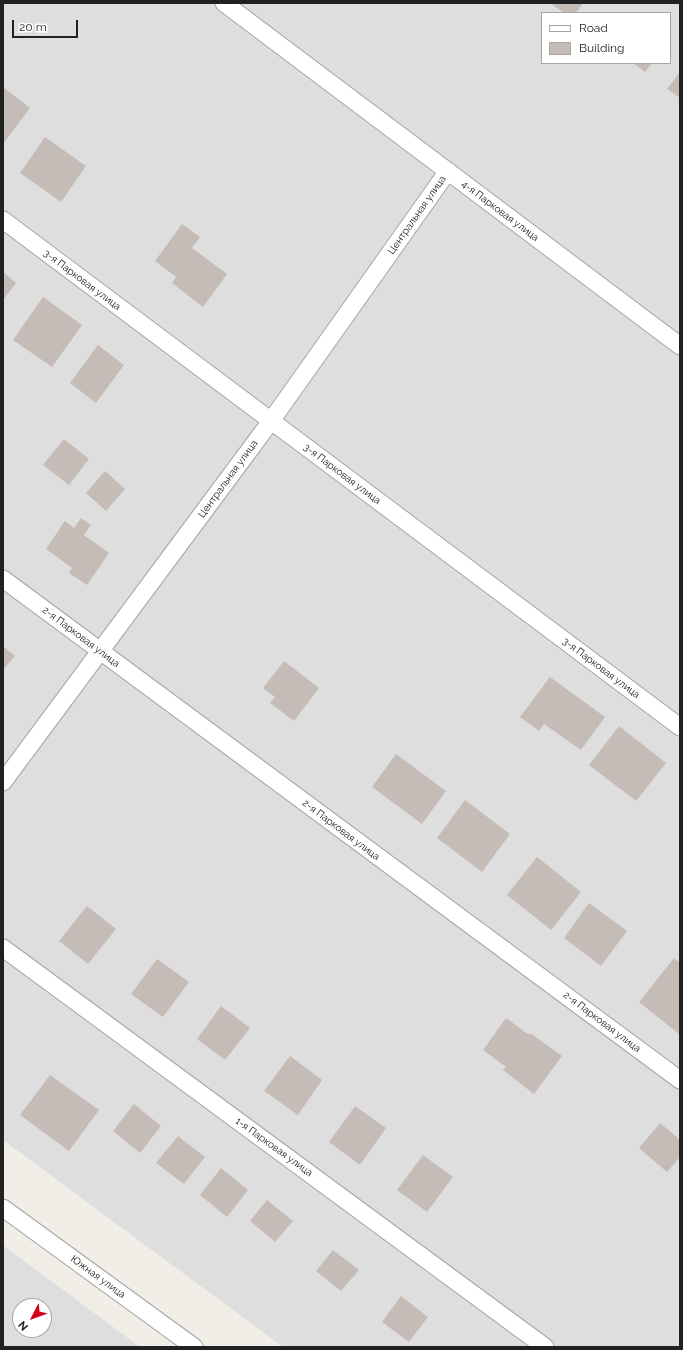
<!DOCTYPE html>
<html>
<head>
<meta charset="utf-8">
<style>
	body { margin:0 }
	#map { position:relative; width:683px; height:1350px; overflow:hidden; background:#f1ede7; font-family:Raleway,sans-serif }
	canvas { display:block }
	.frame { position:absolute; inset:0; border:4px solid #212121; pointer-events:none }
	.legend { position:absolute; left:541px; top:12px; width:130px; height:52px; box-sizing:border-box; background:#fff; border:1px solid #a6a6a6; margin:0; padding:5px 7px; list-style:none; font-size:12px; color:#212121 }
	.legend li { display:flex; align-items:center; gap:8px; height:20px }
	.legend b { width:20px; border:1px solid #a6a6a6 }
	.north { position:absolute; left:12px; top:1298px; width:40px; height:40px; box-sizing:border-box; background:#fff; border:1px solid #a6a6a6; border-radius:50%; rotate:229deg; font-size:11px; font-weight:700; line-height:16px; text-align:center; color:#212121 }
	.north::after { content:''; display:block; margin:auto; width:14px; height:18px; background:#d2001c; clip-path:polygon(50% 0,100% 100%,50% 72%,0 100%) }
	.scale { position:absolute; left:12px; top:20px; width:66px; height:18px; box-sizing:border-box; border:2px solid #212121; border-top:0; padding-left:5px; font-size:12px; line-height:14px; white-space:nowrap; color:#212121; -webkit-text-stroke:3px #fff; paint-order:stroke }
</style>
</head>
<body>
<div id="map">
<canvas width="683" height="1350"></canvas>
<div class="frame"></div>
<ul class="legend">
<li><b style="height:5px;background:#fff"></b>Road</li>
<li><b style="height:11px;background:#c6bcb7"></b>Building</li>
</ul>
<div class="north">N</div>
<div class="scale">20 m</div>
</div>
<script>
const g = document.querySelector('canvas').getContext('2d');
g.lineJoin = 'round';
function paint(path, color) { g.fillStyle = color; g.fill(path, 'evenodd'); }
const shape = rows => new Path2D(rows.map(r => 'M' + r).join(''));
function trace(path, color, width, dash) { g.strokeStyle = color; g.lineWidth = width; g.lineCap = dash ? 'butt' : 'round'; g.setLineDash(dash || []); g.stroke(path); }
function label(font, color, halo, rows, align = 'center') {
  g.font = font + ' Raleway,sans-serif'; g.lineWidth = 3; g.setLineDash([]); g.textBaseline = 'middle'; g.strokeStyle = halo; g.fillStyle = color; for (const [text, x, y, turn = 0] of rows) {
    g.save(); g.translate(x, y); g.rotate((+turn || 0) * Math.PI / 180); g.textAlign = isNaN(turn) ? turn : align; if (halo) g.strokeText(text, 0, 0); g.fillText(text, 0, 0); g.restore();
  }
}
paint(shape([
	[3,3,680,3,680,1347,283,1347,3,1140],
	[542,13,670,13,670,63,542,63],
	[3,1245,140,1347,3,1347],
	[20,1306,44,1306,44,1330,20,1330]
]), '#dfdede');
paint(shape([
	[550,3,583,3,576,13,564,13],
	[633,63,652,63,645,72],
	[680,72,680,98,667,89],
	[3,87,30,108,3,144],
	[45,137,86,166,61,202,20,173],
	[182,224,200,237,192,248,227,274,203,307,172,283,176,277,155,261],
	[3,272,16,283,3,300],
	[43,297,82,325,52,367,13,340],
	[98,345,124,365,96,403,70,383],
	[64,439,89,459,69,485,43,465],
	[105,471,125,489,106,511,86,493],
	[81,518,91,525,84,535,109,553,87,585,69,573,72,568,46,549,65,521,74,528],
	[3,646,15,656,3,670],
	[284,661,319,688,294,721,270,703,275,697,263,688],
	[550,677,605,717,581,750,544,724,539,731,520,717],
	[619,726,666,763,636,801,589,765],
	[396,754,446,791,422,824,372,787],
	[465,800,510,834,482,872,437,838],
	[537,857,581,892,551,930,507,895],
	[589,903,627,931,601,966,564,938],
	[87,906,116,929,88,964,59,941],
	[674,958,680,963,679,1034,639,1002],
	[157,959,189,982,163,1017,131,994],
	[221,1006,250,1028,225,1060,197,1039],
	[506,1018,529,1035,530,1033,562,1056,534,1094,503,1070,506,1067,483,1050],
	[290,1056,322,1080,298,1115,264,1091],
	[50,1075,99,1110,69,1151,20,1115],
	[134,1104,161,1126,140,1153,113,1131],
	[355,1106,386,1128,360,1165,329,1142],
	[660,1123,680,1140,680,1157,667,1172,639,1148],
	[178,1136,205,1157,184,1184,156,1163],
	[423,1155,453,1177,427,1212,397,1190],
	[221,1168,248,1190,227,1217,200,1195],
	[267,1200,293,1221,275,1242,250,1221],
	[333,1250,359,1270,341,1291,316,1271],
	[401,1296,428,1317,409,1342,382,1322]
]), '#c6bcb7');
const street = shape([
	[224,3,680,346],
	[3,220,680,727],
	[3,579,680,1080],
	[3,782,271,421,448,171],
	[3,948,545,1347],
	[3,1208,194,1347]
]);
trace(street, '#a5a5a5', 19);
trace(street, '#fff', 17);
label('10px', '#212121', '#fff', [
	["4-я Парковая улица",500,211,37],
	["Центральная улица",417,215,-55],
	["3-я Парковая улица",82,280,37],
	["3-я Парковая улица",342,474,37],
	["Центральная улица",228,479,-54],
	["2-я Парковая улица",81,637,37],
	["3-я Парковая улица",601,668,37],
	["2-я Парковая улица",341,830,37],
	["2-я Парковая улица",602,1022,37],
	["1-я Парковая улица",274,1147,36],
	["Южная улица",98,1277,36]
]);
</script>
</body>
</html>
